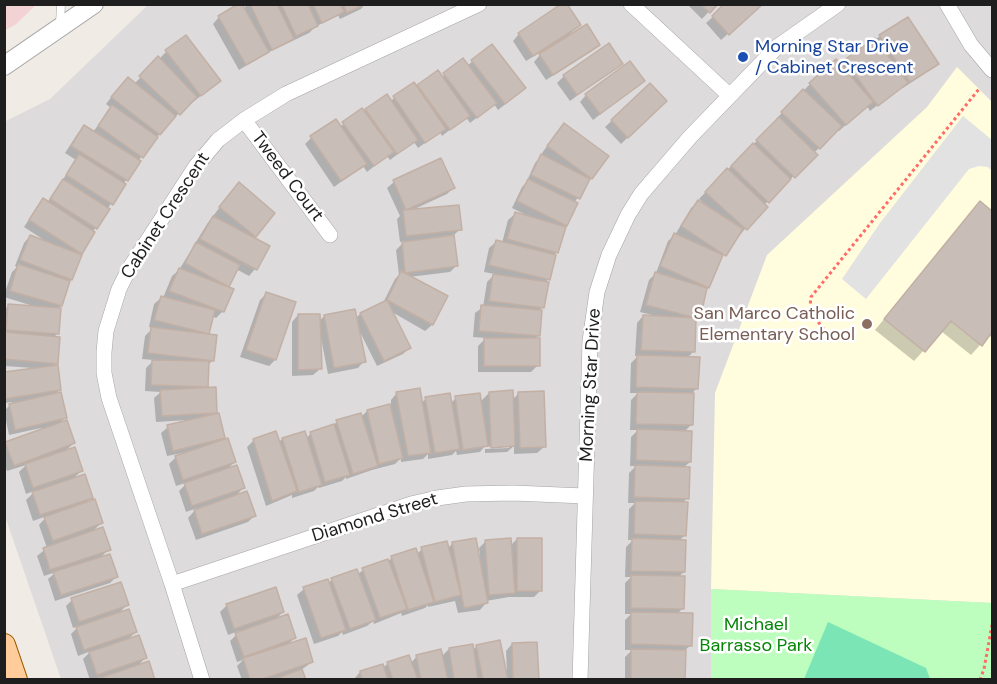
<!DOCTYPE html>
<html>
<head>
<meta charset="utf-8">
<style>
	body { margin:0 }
	#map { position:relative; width:997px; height:684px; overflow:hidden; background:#f0ebe4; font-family:"DM Sans",sans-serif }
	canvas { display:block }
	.frame { position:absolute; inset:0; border:6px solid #1e1e1e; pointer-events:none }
</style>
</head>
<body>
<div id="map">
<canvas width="997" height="684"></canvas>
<div class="frame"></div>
</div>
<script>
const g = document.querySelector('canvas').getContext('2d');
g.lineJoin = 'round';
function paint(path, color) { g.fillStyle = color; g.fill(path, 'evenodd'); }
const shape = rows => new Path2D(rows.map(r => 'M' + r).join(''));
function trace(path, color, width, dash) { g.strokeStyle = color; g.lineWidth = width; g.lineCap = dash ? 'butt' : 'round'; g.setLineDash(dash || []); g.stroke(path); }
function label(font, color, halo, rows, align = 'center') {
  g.font = font + ' "DM Sans",sans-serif'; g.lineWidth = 5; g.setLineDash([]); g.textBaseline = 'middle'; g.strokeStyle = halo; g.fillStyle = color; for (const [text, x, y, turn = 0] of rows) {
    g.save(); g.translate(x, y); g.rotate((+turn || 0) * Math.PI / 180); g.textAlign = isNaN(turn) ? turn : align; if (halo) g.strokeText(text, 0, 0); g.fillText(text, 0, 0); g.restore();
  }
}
paint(shape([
	[148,5,992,5,992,679,61,679,5,516,4,122,50,99]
]), '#dddbdb');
paint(shape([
	[4,5,5,4,36,5,15,25,5,30]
]), '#f2d2d3');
paint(shape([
	[957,67,992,102,992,603,711,589,715,393,767,255,927,107]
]), '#fffdde');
paint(shape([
	[711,589,992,603,992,679,711,679]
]), '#bdfebe');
paint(shape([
	[828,622,926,668,930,679,804,679]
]), '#7be5b5');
paint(shape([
	[963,116,992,140,992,171,988,167,979,166,969,169,866,299,842,279,880,223]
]), '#e2e2e2');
paint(shape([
	[248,4,365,4,361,9,340,19,338,15,315,27,309,33,265,54,239,70,213,24,219,17,243,9],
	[687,4,716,4,702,19],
	[727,4,761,4,721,40,706,23],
	[579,25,567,37,598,45,592,51,546,80,534,62,544,50,526,61,513,41,519,34],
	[880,36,937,64,930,70,903,88,902,86,870,111,867,106,839,131,837,129,814,153,815,155,764,205,766,207,745,229,739,236,738,234,718,261,706,287,698,318,695,322,693,352,687,358,697,388,690,395,692,424,684,432,690,462,683,468,687,498,682,504,685,535,679,541,684,572,678,577,683,608,677,614,691,645,684,651,684,680,625,680,625,657,632,650,625,650,625,620,631,614,625,614,625,583,631,577,625,577,626,547,633,540,628,540,629,509,635,503,628,503,629,473,636,466,630,466,631,437,638,430,630,430,631,400,638,393,630,393,631,363,638,356,635,356,637,323,643,316,656,317,656,316,640,312,649,280,656,273,668,241,675,235,691,208,698,202,703,205,705,204,699,199,720,177,777,121,776,119,810,84,840,66],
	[491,46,518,94,498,110,494,104,470,123,466,117,442,136,440,132,418,148,414,142,390,160,387,156,367,172,363,166,334,187,305,144,311,138,339,127,366,110,390,102,394,98,418,86,467,66],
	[166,52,212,87,193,102,192,100,172,120,171,119,138,161,78,255,61,306,57,309,58,333,53,338,56,363,53,367,60,390,54,395,65,418,59,424,74,443,64,452,82,470,72,480,91,497,84,505,101,523,92,532,109,549,100,558,116,577,110,583,55,601,48,579,56,572,44,576,37,556,47,548,39,525,47,516,33,521,26,500,36,490,26,494,19,472,26,465,7,471,4,464,6,443,42,430,41,428,9,435,4,411,13,402,4,403,4,373,33,368,4,366,4,310,9,305,33,306,4,297,4,295,12,272,17,267,15,266,24,243,30,236,44,242,44,240,24,227,37,207,43,200,47,203,76,160,65,153,78,133,84,127,93,132,111,108,106,104,121,85,134,84],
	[621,63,570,101,557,83,564,76],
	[643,81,593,120,580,102,586,95],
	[650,85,665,101,621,144,605,127],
	[558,131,591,178,574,203,563,228,548,279,545,283,542,307,539,311,539,335,534,340,538,365,531,372,478,372,478,346,486,338,473,337,475,313,483,307,487,282,495,274,484,272,489,248,496,242,502,243,508,220,515,214,524,216,524,214,512,208,522,187,526,183,535,163,543,154,542,153],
	[394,182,454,187,447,194,410,211,460,229,453,236,457,265,450,272,409,277,446,297,432,325,425,331,392,312,410,347,403,354,377,366,359,330,364,361,358,368,328,374,321,338,320,369,313,375,292,376,292,322,298,315,319,322,324,316,355,319,360,314,383,303,395,279,399,275,396,250,405,241,400,242,397,219,400,216,387,188],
	[232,191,255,236,252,239,255,269,249,276,236,269,226,288,223,311,216,318,212,316,207,336,213,360,207,366,206,389,216,413,212,416,223,438,218,443,235,462,225,471,243,488,234,498,254,516,248,522,196,540,188,518,197,508,186,512,179,491,188,482,176,486,169,464,175,458,183,455,182,453,167,456,161,433,168,427,188,420,156,422,154,398,161,392,145,391,146,368,154,360,142,359,145,336,153,328,149,327,154,304,161,298,163,298,172,276,179,270,207,224],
	[980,203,992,213,992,338,989,335,971,355,941,331,914,361,875,330],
	[266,294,275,360,269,366,240,357,260,300],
	[397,393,421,403,426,399,451,403,456,398,480,402,489,393,512,400,519,393,544,447,537,453,514,454,514,446,507,452,485,453,485,449,509,448,509,445,484,447,480,452,457,455,456,451,452,455,428,459,428,454,423,459,401,462,401,458,395,464,372,470,346,479,346,477,342,481,319,488,318,487,314,491,292,498,292,495,266,506,247,447,254,440,278,443,282,439,304,433,306,439,311,433,332,426,337,422,361,417,367,411,391,405,391,400],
	[517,539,540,591,534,597,509,597,486,601,486,603,480,610,458,613,455,601,428,607,428,605,425,608,402,616,401,613,374,624,373,621,367,626,343,635,342,632,338,636,314,644,297,595,304,589,328,583,332,580,357,575,363,570,388,562,392,557,417,554,422,549,448,548,453,543,478,555,480,555,479,548,486,541,510,546],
	[72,600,127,605,118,614,136,632,127,640,145,658,136,668,99,680,101,677,90,680,83,659,91,651,78,656,71,634,79,626,73,628,66,606],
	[227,605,283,612,273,622,295,638,286,646,312,662,301,670,304,680,242,680,237,666,243,660,237,662,230,641,241,630,228,635,220,612],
	[512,644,538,680,349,680,355,678,360,672,383,668,388,663,411,663,417,656,441,657,449,649,472,651,477,646,507,672,506,651]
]), '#0003');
const building = shape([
	[238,4,242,4,269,52,246,65,218,16,238,4],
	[250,4,277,4,294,39,272,50,250,4],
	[281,4,308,4,318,26,296,36,281,4],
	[313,4,340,4,344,12,322,23,313,4],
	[343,4,365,4,347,13,343,4],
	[561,4,567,4,581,25,533,56,518,33,561,4],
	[700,4,718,4,710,13,700,4],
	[724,4,763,4,729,35,712,16,724,4],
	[908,17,939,64,910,82,879,35,908,17],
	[587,24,600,45,553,75,539,54,587,24],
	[186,35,221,81,201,96,165,50,186,35],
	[875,38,908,83,878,106,844,60,875,38],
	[609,43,623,64,577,95,563,75,609,43],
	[492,44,526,88,505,104,471,60,492,44],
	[158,56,197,97,180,115,139,76,158,56],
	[463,58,497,103,477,118,443,73,463,58],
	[836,59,873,102,846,125,809,83,836,59],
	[630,61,645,81,600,114,585,94,630,61],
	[438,70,470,116,450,130,417,85,438,70],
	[128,77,176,116,160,135,111,97,128,77],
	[414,82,446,129,425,143,393,96,414,82],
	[650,83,667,101,628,138,611,120,650,83],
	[803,89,842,126,820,149,781,112,803,89],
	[387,94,418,140,397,154,365,109,387,94],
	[112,105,158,137,143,158,98,126,112,105],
	[362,108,394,152,374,166,342,122,362,108],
	[779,117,818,155,795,178,756,140,779,117],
	[336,119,367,164,341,181,310,136,336,119],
	[564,123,609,156,592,179,547,146,564,123],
	[84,125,141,161,128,181,71,146,84,125],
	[753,143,791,179,769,203,731,166,753,143],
	[79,154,126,184,113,205,66,175,79,154],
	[541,154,590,179,580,199,531,175,541,154],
	[441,158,455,188,406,210,393,180,441,158],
	[727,168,768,207,747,230,705,192,727,168],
	[63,179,110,209,97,229,50,199,63,179],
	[528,179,578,203,567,226,517,201,528,179],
	[239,182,275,213,256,237,219,207,239,182],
	[43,198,95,232,82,254,29,220,43,198],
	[698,200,743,229,726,256,681,226,698,200],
	[980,201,992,211,992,332,982,346,951,321,925,352,884,319,980,201],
	[459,205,462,230,406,236,403,210,459,205],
	[515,212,566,227,558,253,507,239,515,212],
	[213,216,270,246,257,270,200,239,213,216],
	[674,233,723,255,709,288,660,266,674,233],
	[30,235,82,255,72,280,20,260,30,235],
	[454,235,458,266,405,273,402,242,454,235],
	[496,240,556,255,550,280,489,265,496,240],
	[196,242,240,265,229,287,185,263,196,242],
	[18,264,70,281,62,306,10,291,18,264],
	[179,268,234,289,224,312,169,291,179,268],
	[401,271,448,296,433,325,387,300,401,271],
	[655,272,707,288,700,319,646,305,655,272],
	[493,274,549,282,544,308,489,301,493,274],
	[266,292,296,302,276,360,246,350,266,292],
	[161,296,215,310,209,334,154,320,161,296],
	[387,300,411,348,384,361,360,313,387,300],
	[8,304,61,308,59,334,6,330,8,304],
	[481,305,542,310,540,336,479,331,481,305],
	[355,309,366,362,334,368,324,315,355,309],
	[298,314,320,314,322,369,298,370,298,314],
	[643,315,696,318,695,352,641,350,643,315],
	[151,327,217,335,214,361,148,353,151,327],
	[4,332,60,337,58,364,4,359,4,332],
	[484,338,540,338,540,366,484,366,484,338],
	[637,355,700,357,698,389,636,387,637,355],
	[152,360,209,361,208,387,151,385,152,360],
	[58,365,61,390,4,399,4,372,58,365],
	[216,387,217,413,162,416,160,390,216,387],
	[420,388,431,453,408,456,396,392,420,388],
	[513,390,515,446,491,448,489,392,513,390],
	[544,391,546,447,520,448,518,392,544,391],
	[61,392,67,418,15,430,9,404,61,392],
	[637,392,694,393,693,425,636,424,637,392],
	[450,393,460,449,435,453,425,397,450,393],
	[480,393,488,446,463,450,455,396,480,393],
	[390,404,403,458,379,464,367,410,390,404],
	[219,413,225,438,173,451,167,425,219,413],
	[361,413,378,466,353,474,336,420,361,413],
	[67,420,75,443,14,466,5,442,67,420],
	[334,424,350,475,325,482,310,432,334,424],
	[637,429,692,431,691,462,636,460,637,429],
	[276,431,297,491,272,501,253,439,276,431],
	[305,431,322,485,299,492,282,438,305,431],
	[228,438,236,462,183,480,175,456,228,438],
	[75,447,83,471,33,488,25,464,75,447],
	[237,465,245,488,192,506,184,483,237,465],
	[635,465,690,467,689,499,634,497,635,465],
	[85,474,93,498,40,515,32,492,85,474],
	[247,491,256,516,202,534,194,510,247,491],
	[95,499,103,523,53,541,44,517,95,499],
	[635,501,688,502,686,536,634,534,635,501],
	[103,527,111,550,50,570,43,548,103,527],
	[476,538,488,603,464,608,452,542,476,538],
	[511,538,515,593,489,595,485,540,511,538],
	[517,538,542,538,542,591,517,591,517,538],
	[632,538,686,540,685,572,631,571,632,538],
	[447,541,461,595,435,602,421,547,447,541],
	[416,548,434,602,408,610,391,556,416,548],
	[110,554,118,577,61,595,53,572,110,554],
	[388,559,407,609,380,618,362,568,388,559],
	[357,569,376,620,350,629,331,578,357,569],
	[631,575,685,576,684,609,631,608,631,575],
	[328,579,346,630,321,638,303,587,328,579],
	[121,582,129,605,79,622,71,598,121,582],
	[276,587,284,612,234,629,226,604,276,587],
	[129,609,137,632,84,650,76,627,129,609],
	[631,612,693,613,692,646,631,644,631,612],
	[288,614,296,638,244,657,235,633,288,614],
	[139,635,147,658,97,675,89,652,139,635],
	[306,638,313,662,260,680,250,680,243,658,306,638],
	[500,640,508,680,483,680,476,645,500,640],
	[537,642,539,680,513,680,512,643,537,642],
	[473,644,478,680,454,680,449,648,473,644],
	[441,649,448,680,421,680,416,655,441,649],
	[631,649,686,650,685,680,631,680,631,649],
	[409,655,418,680,393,680,387,662,409,655],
	[149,661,155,680,97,680,97,679,149,661],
	[383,664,388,680,362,680,360,671,383,664],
	[302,669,306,680,272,680,302,669]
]);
paint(building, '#c8bdb7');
trace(building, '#c3b0a5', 1.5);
const service = shape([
	[60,24,61,4]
]);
const minor = shape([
	[631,4,729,95],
	[947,4,971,45,992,70],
	[244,120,330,235],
	[172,584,411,504,437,498,466,494,513,493,585,496],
	[202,680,172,584,109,398,104,373,104,352,106,331,119,289,129,269,196,166,218,140,244,120,286,94,479,4],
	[580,680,590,341,597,292,609,255,628,215,641,194,690,137,777,47,838,4]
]);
const tertiary = shape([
	[4,66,94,4]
]);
const primary = shape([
	[4,645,16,680]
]);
trace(service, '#a5a5a5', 9);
trace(minor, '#a5a5a5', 16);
trace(tertiary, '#a5a5a5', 20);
trace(primary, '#995c00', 24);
trace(shape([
	[824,329,813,316,810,306,811,297,979,89],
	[980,680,984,669,992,625]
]), '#ff6b66', 3, [3, 3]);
trace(service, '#fff', 8);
trace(minor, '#fff', 15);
trace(tertiary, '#fff', 18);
trace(primary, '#ffcc9a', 22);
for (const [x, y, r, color] of [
	[743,57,6,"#1a4fb4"],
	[867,324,6,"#8d6e63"]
]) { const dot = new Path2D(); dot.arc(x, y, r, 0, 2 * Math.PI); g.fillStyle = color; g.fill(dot); trace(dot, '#fff', 2); }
label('18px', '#164399', '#fff', [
	["Morning Star Drive",755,47],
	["/ Cabinet Crescent",755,68]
], 'left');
label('18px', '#1e1e1e', '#fff', [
	["Tweed Court",287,177,53],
	["Cabinet Crescent",166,216,-57],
	["Morning Star Drive",591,385,-87],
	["Diamond Street",375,518,-17]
]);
label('18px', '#785e54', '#fff', [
	["San Marco Catholic",855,314],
	["Elementary School",855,335]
], 'right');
label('18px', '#038605', '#fff', [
	["Michael",756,625],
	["Barrasso Park",756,646]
]);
</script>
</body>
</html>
